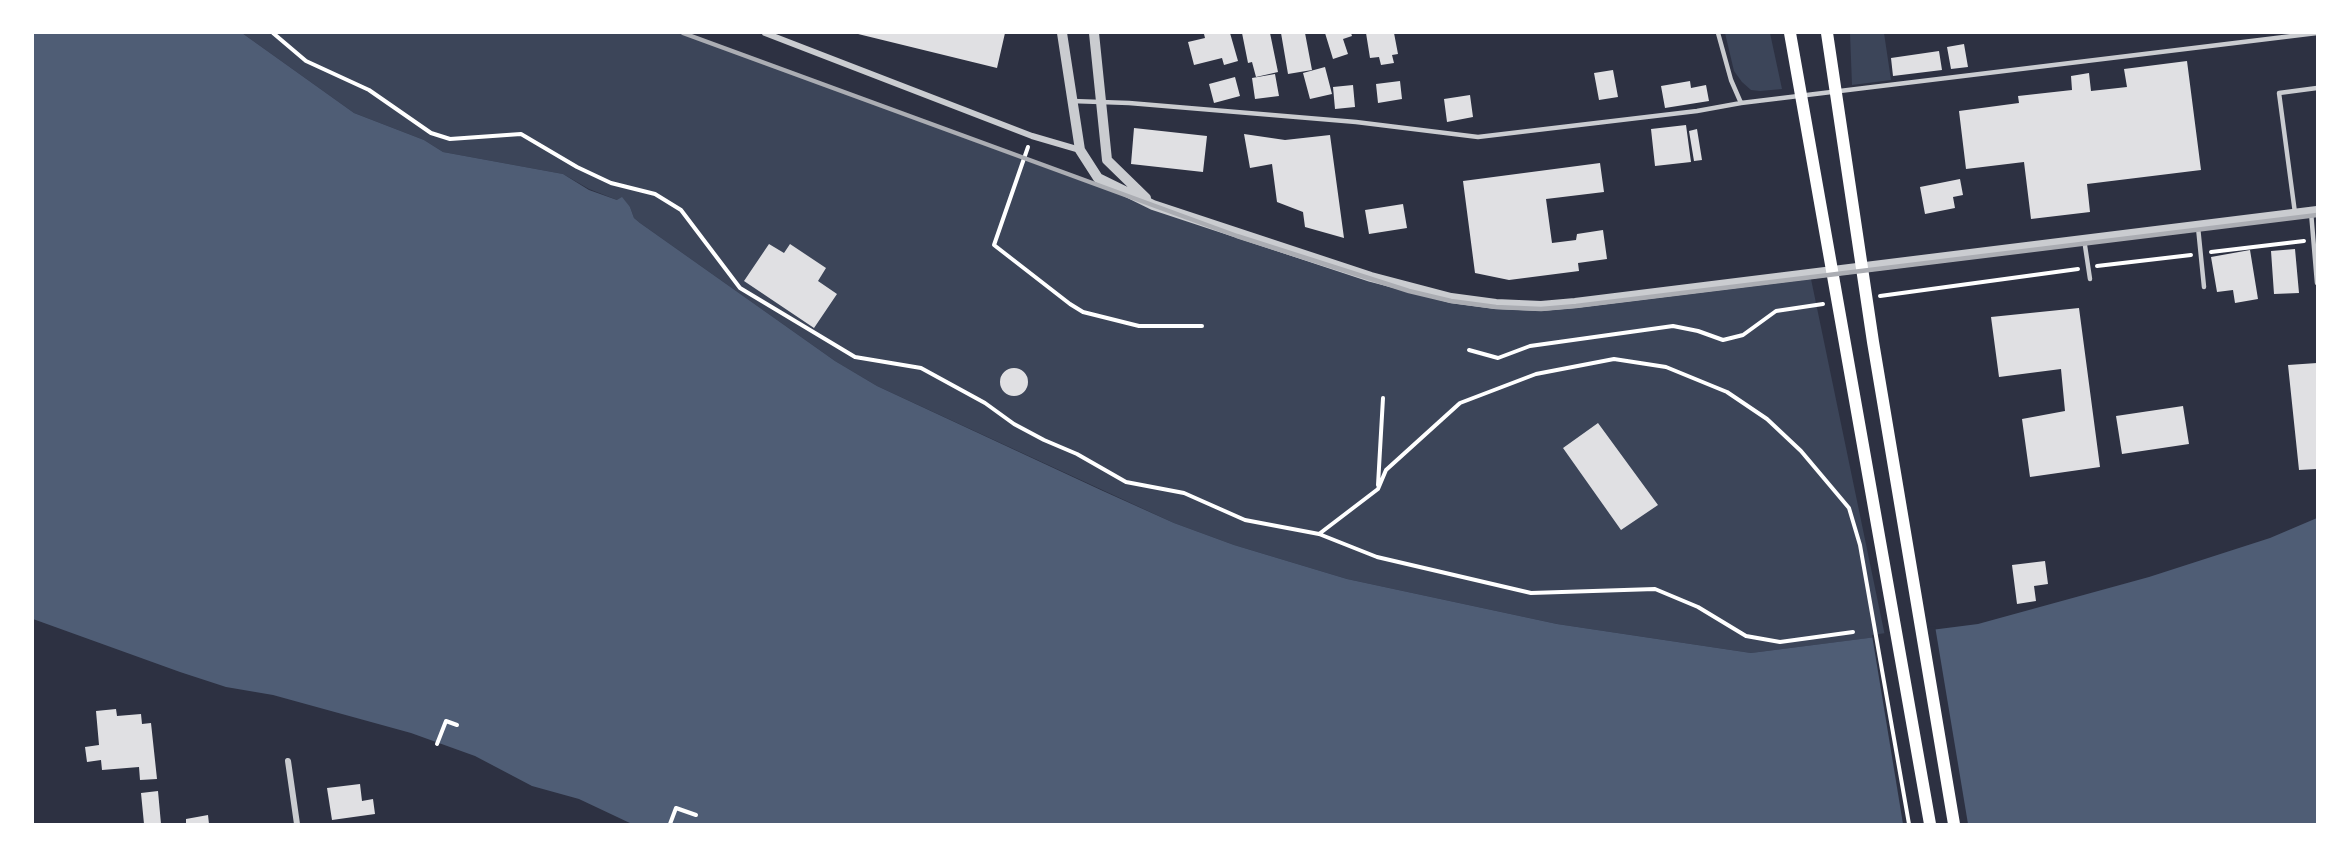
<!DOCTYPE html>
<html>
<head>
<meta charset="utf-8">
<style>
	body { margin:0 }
	#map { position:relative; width:2350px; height:857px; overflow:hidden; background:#2d3142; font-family:Inter,sans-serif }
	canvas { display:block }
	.frame { position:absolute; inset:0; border:34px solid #fff; pointer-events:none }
</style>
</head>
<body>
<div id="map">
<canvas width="2350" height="857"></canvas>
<div class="frame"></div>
</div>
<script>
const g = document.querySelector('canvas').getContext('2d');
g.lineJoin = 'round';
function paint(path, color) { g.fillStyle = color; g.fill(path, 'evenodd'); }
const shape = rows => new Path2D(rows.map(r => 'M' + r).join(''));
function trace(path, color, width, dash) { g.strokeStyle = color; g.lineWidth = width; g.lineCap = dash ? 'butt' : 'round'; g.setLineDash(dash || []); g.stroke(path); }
paint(shape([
	[242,33,683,33,1070,177,1451,301,1576,306,1811,279,1885,636,1751,653,1557,624,1347,579,1234,545,1174,523,877,386,835,361,640,223,634,218,630,207,617,200,589,189,563,174,443,152,424,140,354,113],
	[1725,33,1770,33,1782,89,1760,91,1751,90,1742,82,1734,71],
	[1850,33,1884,33,1891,80,1852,85]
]), '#3c4559');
paint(shape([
	[33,33,242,33,354,113,424,140,443,152,563,174,589,190,617,200,622,197,630,207,634,218,640,223,835,361,877,386,1103,491,1174,523,1234,545,1347,579,1557,624,1751,653,1978,624,2149,577,2270,538,2317,518,2317,824,632,824,579,799,532,786,475,756,411,733,273,695,226,687,180,672,33,619]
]), '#4f5d75');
paint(shape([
	[1935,626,1968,824,1903,824,1872,635]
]), '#2d3142');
paint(shape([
	[854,33,1005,33,997,68],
	[1208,33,1230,33,1238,61,1224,65,1222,58,1194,65,1188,42,1205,38,1204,34],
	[1242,33,1270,33,1278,72,1256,77,1252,62,1248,63],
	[1281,33,1305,33,1312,70,1288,74],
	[1325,33,1351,33,1352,36,1343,39,1348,54,1333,59],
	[1366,33,1394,33,1398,54,1392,55,1394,63,1381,65,1379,57,1370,58],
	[1964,44,1968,67,1951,69,1947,47],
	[1939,51,1942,70,1893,76,1891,58],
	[2187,61,2201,170,2087,184,2090,212,2031,219,2024,162,1966,169,1959,111,2019,103,2018,96,2072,90,2071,76,2089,73,2091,91,2127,87,2124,69],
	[1325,67,1332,94,1310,99,1303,73],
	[1613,70,1618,97,1599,100,1594,73],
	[1275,74,1279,96,1255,99,1252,78],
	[1235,77,1240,96,1214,103,1209,84],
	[1400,81,1402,99,1378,103,1376,84],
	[1690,81,1691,88,1706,85,1709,101,1665,108,1661,86],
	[1353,85,1355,107,1335,109,1333,87],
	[1470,95,1473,117,1447,122,1444,99],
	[1686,125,1691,162,1655,166,1651,129],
	[1134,128,1207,136,1203,172,1131,164],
	[1697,129,1702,160,1694,161,1689,131],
	[1244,134,1285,140,1330,135,1344,238,1305,227,1303,212,1277,202,1272,164,1250,168],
	[1600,163,1604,192,1546,199,1552,243,1576,240,1577,234,1603,230,1607,259,1578,263,1579,271,1509,280,1475,273,1463,181],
	[1960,179,1963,195,1953,197,1955,208,1925,214,1920,187],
	[1403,204,1407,228,1369,234,1365,210],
	[769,244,784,253,790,244,826,268,818,281,837,294,814,328,744,281],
	[2295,249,2299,293,2274,294,2271,251],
	[2250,250,2258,299,2235,303,2233,290,2217,292,2211,257],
	[2079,308,2100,467,2030,477,2022,419,2065,411,2061,369,1999,377,1991,317],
	[2317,363,2317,469,2299,470,2288,365],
	'1000 382a14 14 0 1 1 28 0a14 14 0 1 1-28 0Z',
	[2183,406,2189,444,2122,454,2116,416],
	[1598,423,1658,505,1621,530,1563,448],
	[2045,561,2048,584,2034,586,2036,601,2017,604,2012,565],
	[116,709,117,716,141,714,142,724,151,723,157,779,140,780,139,767,102,770,101,760,87,762,85,747,99,745,96,711],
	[360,784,362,801,373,799,375,814,332,820,327,788],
	[158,791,161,824,144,824,141,793],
	[208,815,209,824,186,824,186,819]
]), '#e0e0e3');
trace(shape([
	[273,33,306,61,369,90,431,133,450,139,521,134,577,167,611,183,655,194,681,210,740,288,855,357,921,368,985,403,1014,424,1044,440,1077,454,1126,482,1184,493,1245,520,1319,534,1377,557,1531,593,1655,589,1698,607,1746,636,1780,642,1853,632],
	[1028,147,994,245,1070,304,1083,312,1139,326,1202,326],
	[2211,252,2304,241],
	[2097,266,2191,255],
	[1880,296,2078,269],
	[1469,350,1498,358,1530,346,1673,326,1698,331,1723,340,1743,335,1776,311,1823,304],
	[1378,485,1383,398],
	[1319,534,1378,489,1386,470,1460,403,1536,374,1614,359,1666,367,1727,392,1767,419,1801,451,1849,508,1860,545,1909,824],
	[437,744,446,721,457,725],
	[670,824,676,808,696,815]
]), '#fff', 4);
trace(shape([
	[1718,33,1731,80,1741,103],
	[1072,101,1129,103,1356,122,1478,137,1697,111,1741,103,2317,33],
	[2311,212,2317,283],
	[2295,213,2279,93,2317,88],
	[2198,227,2204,287],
	[2084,239,2090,279]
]), '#caccd0', 4.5);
trace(shape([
	[765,33,1032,136,1080,150],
	[288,761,297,824]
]), '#caccd0', 6);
trace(shape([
	[1062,33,1080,150,1098,178,1153,205,1371,277,1451,298,1496,304,1541,306,1575,303,2317,211],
	[1094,33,1107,160,1146,198]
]), '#caccd0', 10);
trace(shape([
	[1790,33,1930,824],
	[1827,33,1873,342,1954,824]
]), '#fff', 12);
trace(shape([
	[683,33,1237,236,1409,291,1451,301,1496,307,1541,309,1576,306,2317,215]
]), '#abadb3', 4.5);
</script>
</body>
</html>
